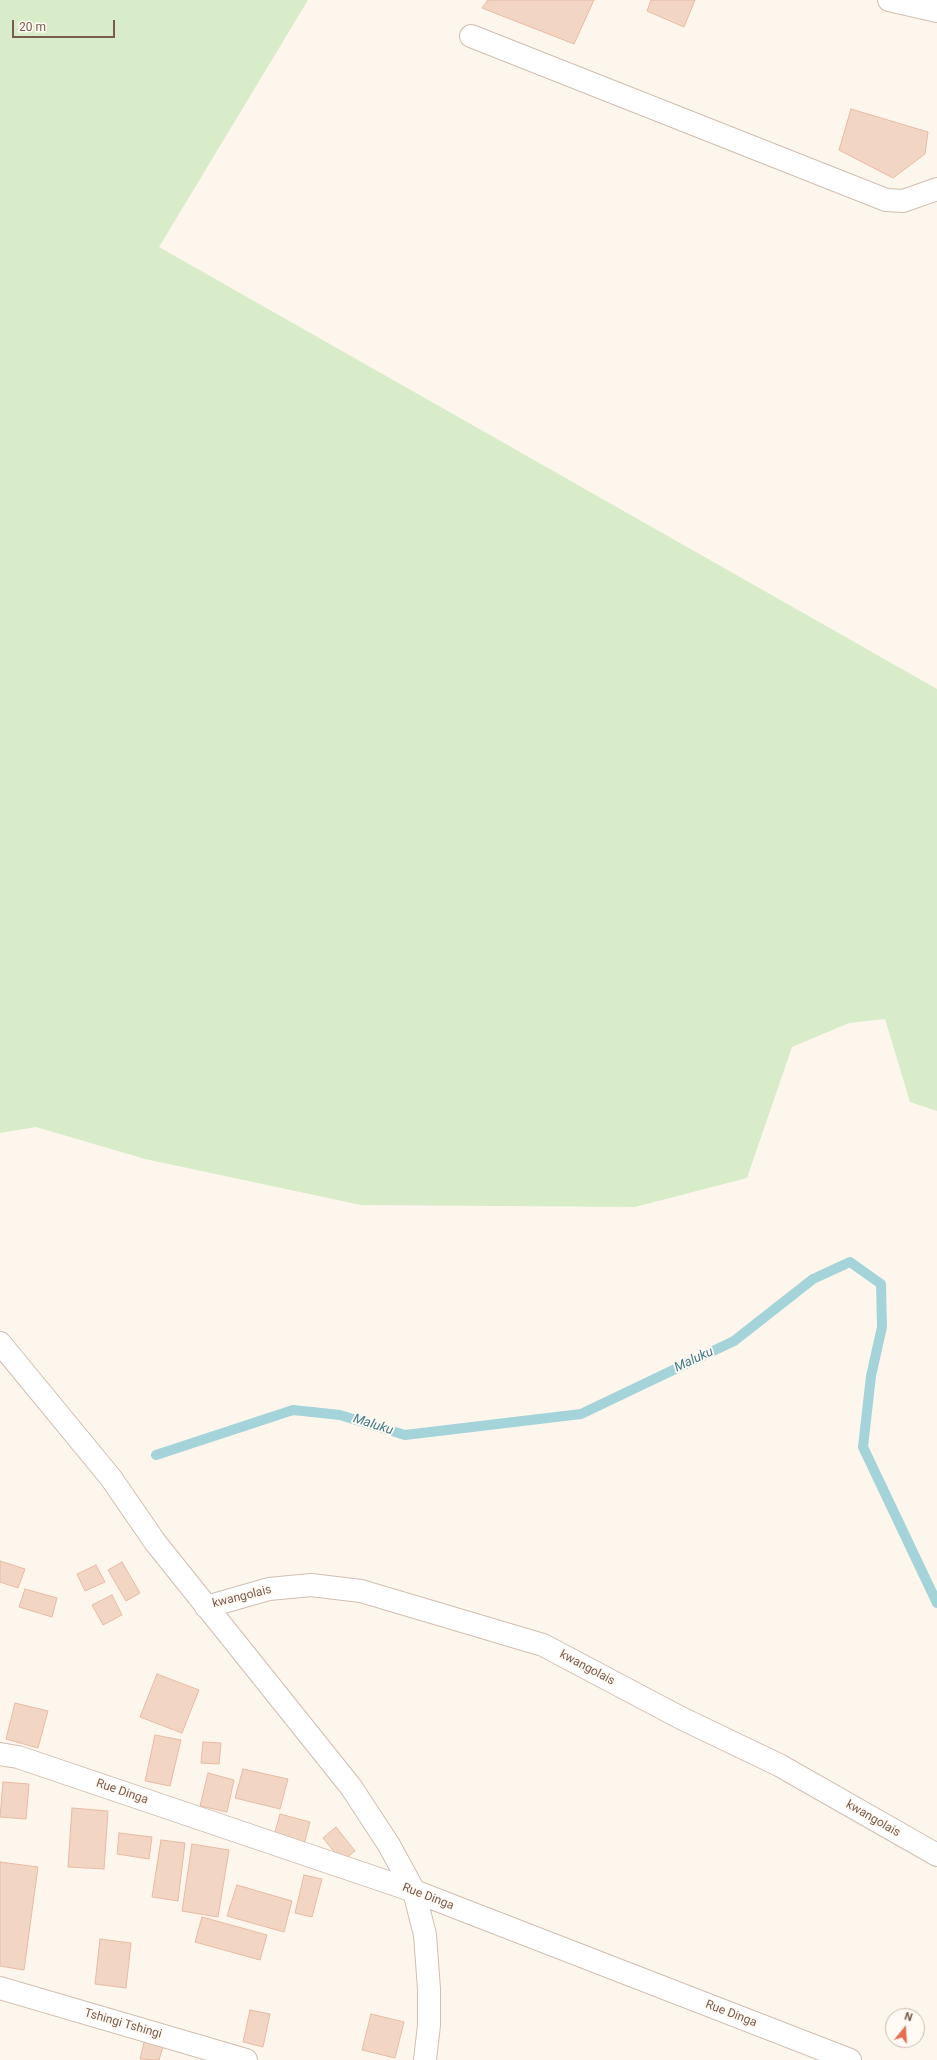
<!DOCTYPE html>
<html>
<head>
<meta charset="utf-8">
<style>
	body { margin:0 }
	#map { position:relative; width:937px; height:2060px; overflow:hidden; background:#fdf6ec; font-family:Roboto,sans-serif }
	canvas { display:block }
	.north { position:absolute; left:885px; top:2008px; width:40px; height:40px; box-sizing:border-box; background:#fffaf3; border:1px solid #cabbb1; border-radius:50%; rotate:18deg; font-size:11px; font-weight:700; line-height:16px; text-align:center; color:#7a5c4d }
	.north::after { content:''; display:block; margin:auto; width:14px; height:18px; background:#e76f51; clip-path:polygon(50% 0,100% 100%,50% 72%,0 100%) }
	.scale { position:absolute; left:12px; top:20px; width:103px; height:18px; box-sizing:border-box; border:2px solid #7a5c4d; border-top:0; padding-left:5px; font-size:12px; line-height:14px; white-space:nowrap; color:#7a5c4d; -webkit-text-stroke:3px #fffaf3; paint-order:stroke }
</style>
</head>
<body>
<div id="map">
<canvas width="937" height="2060"></canvas>
<div class="north">N</div>
<div class="scale">20 m</div>
</div>
<script>
const g = document.querySelector('canvas').getContext('2d');
g.lineJoin = 'round';
function paint(path, color) { g.fillStyle = color; g.fill(path, 'evenodd'); }
const shape = rows => new Path2D(rows.map(r => 'M' + r).join(''));
function trace(path, color, width, dash) { g.strokeStyle = color; g.lineWidth = width; g.lineCap = dash ? 'butt' : 'round'; g.setLineDash(dash || []); g.stroke(path); }
function label(font, color, halo, rows, align = 'center') {
  g.font = font + ' Roboto,sans-serif'; g.lineWidth = 3.5; g.setLineDash([]); g.textBaseline = 'middle'; g.strokeStyle = halo; g.fillStyle = color; for (const [text, x, y, turn = 0] of rows) {
    g.save(); g.translate(x, y); g.rotate((+turn || 0) * Math.PI / 180); g.textAlign = isNaN(turn) ? turn : align; if (halo) g.strokeText(text, 0, 0); g.fillText(text, 0, 0); g.restore();
  }
}
paint(shape([
	[0,0,308,0,159,247,937,689,937,1111,910,1102,885,1019,849,1023,792,1047,747,1178,635,1207,361,1205,145,1159,36,1127,0,1133]
]), '#d8ecc9');
trace(shape([
	[156,1455,293,1410,340,1415,405,1435,581,1414,734,1341,813,1279,850,1262,881,1284,882,1327,871,1376,863,1447,937,1603]
]), '#a5d3da', 10);
const building = shape([
	[488,0,594,0,574,44,482,8,488,0],
	[651,0,695,0,684,27,647,11,651,0],
	[851,109,928,132,925,154,893,178,839,150,851,109],
	[0,1561,25,1569,18,1588,0,1582,0,1561],
	[122,1562,140,1593,126,1601,108,1570,122,1562],
	[96,1565,105,1582,85,1591,77,1574,96,1565],
	[25,1589,57,1598,52,1617,19,1607,25,1589],
	[112,1595,122,1615,103,1625,92,1605,112,1595],
	[157,1674,199,1690,182,1733,140,1717,157,1674],
	[15,1703,48,1711,38,1748,6,1739,15,1703],
	[155,1735,181,1740,170,1786,145,1781,155,1735],
	[203,1742,221,1743,219,1764,201,1763,203,1742],
	[243,1769,288,1779,280,1809,235,1798,243,1769],
	[208,1773,234,1780,227,1812,200,1806,208,1773],
	[3,1782,29,1784,26,1819,0,1817,3,1782],
	[72,1808,108,1811,104,1869,68,1867,72,1808],
	[280,1814,310,1822,304,1844,274,1836,280,1814],
	[336,1827,355,1851,342,1861,323,1838,336,1827],
	[119,1833,152,1837,149,1859,117,1854,119,1833],
	[161,1840,185,1843,178,1901,152,1897,161,1840],
	[192,1844,229,1850,218,1917,182,1911,192,1844],
	[0,1862,38,1867,24,1970,0,1966,0,1862],
	[304,1875,322,1879,312,1917,295,1913,304,1875],
	[237,1885,292,1901,284,1932,227,1916,237,1885],
	[202,1917,267,1935,260,1960,195,1942,202,1917],
	[100,1939,131,1943,126,1988,95,1984,100,1939],
	[250,2010,270,2014,263,2047,243,2042,250,2010],
	[371,2014,404,2022,395,2058,362,2050,371,2014],
	[146,2035,165,2040,159,2060,140,2059,146,2035]
]);
paint(building, '#f3d5c3');
trace(building, '#e6bba3', 1);
const minor = shape([
	[889,0,937,11],
	[471,36,886,200,903,201,937,189],
	[0,1343,111,1478,155,1542,351,1787,389,1845,414,1891,425,1935,429,1989,429,2025,425,2060],
	[206,1607,269,1589,311,1585,361,1591,543,1645,681,1718,779,1765,937,1855],
	[0,1754,18,1757,414,1891,850,2060],
	[0,1988,246,2060]
]);
trace(minor, '#d1beb0', 24);
trace(minor, '#fff', 22);
label('12px', '#7a5c4d', '#fffaf3', [
	["kwangolais",242,1597,-14],
	["kwangolais",587,1668,28],
	["Rue Dinga",122,1792,19],
	["kwangolais",873,1819,30],
	["Rue Dinga",428,1897,21],
	["Rue Dinga",731,2014,21],
	["Tshingi Tshingi",123,2024,16]
]);
label('italic 13px', '#437c86', '#fffaf3', [
	["Maluku",694,1360,-25],
	["Maluku",373,1425,18]
]);
</script>
</body>
</html>
